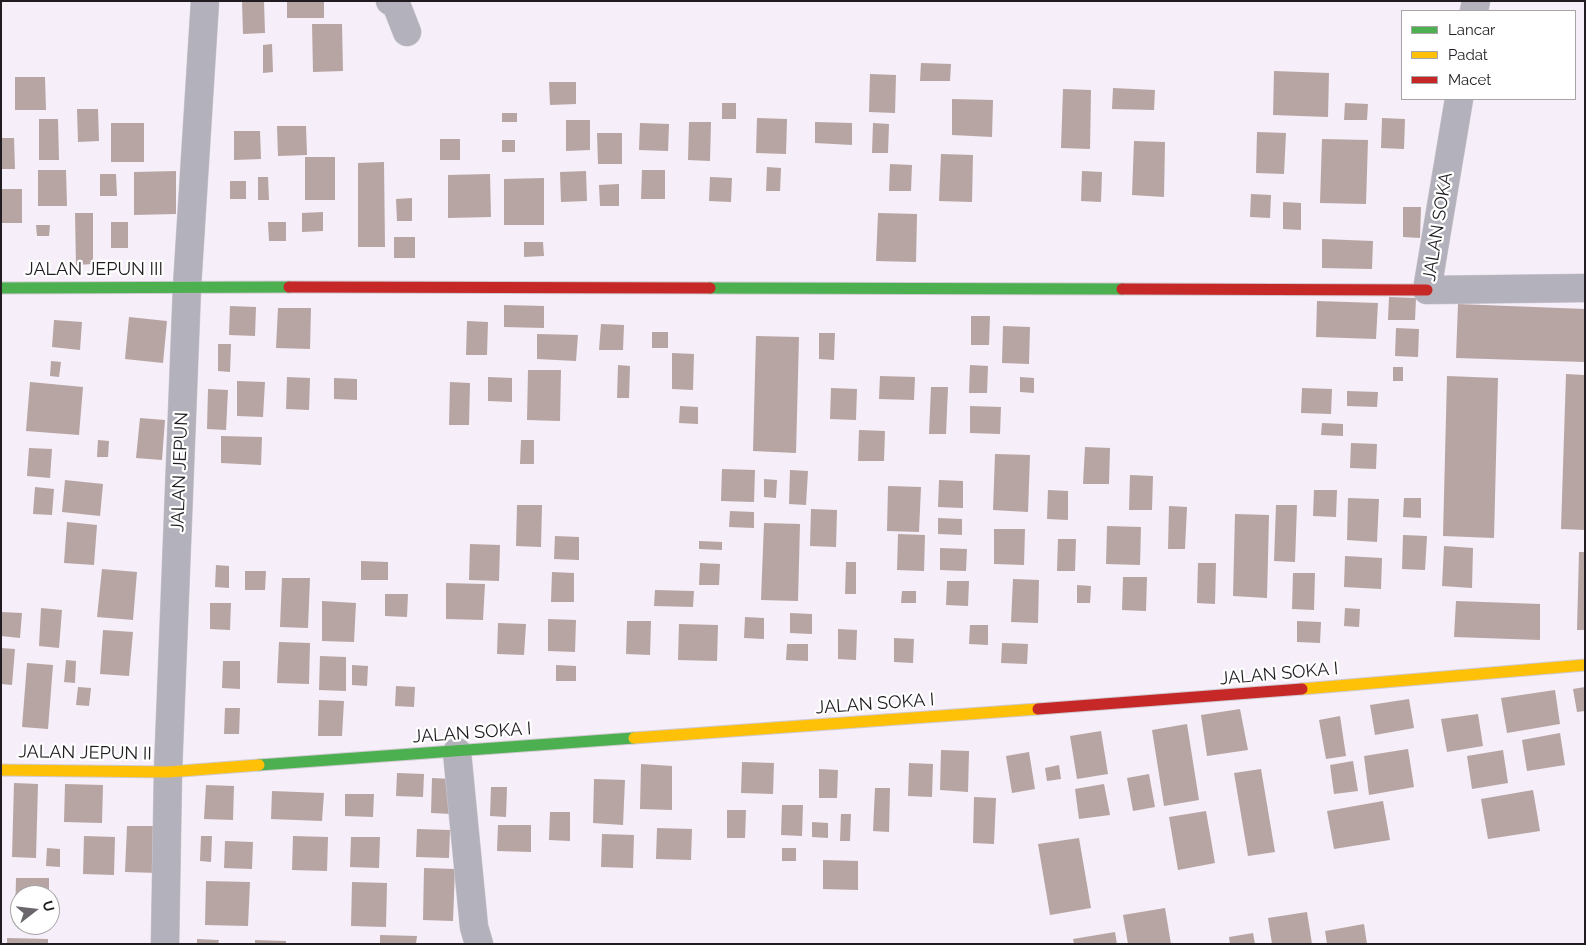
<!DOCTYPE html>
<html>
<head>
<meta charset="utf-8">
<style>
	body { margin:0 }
	#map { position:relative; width:1586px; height:945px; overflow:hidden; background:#f6eef8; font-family:Raleway,sans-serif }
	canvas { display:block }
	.frame { position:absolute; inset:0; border:2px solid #201c21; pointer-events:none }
	.legend { position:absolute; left:1401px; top:10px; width:175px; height:90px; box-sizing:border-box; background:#fff; border:1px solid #a6a4a6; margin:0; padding:6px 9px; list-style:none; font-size:15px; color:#201c21 }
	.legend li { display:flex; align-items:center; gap:10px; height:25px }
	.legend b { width:25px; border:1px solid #a6a4a6 }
	.north { position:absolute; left:10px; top:885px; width:50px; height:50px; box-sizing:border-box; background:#fff; border:1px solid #a6a4a6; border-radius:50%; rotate:74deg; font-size:14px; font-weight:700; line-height:20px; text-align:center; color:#201c21 }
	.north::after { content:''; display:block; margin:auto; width:18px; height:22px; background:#6b666c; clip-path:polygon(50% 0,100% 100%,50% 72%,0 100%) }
</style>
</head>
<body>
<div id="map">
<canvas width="1586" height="945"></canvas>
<div class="frame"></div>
<ul class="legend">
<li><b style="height:6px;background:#4caf50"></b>Lancar</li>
<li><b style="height:6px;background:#ffc107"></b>Padat</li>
<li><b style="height:6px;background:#c62828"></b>Macet</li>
</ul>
<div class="north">U</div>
</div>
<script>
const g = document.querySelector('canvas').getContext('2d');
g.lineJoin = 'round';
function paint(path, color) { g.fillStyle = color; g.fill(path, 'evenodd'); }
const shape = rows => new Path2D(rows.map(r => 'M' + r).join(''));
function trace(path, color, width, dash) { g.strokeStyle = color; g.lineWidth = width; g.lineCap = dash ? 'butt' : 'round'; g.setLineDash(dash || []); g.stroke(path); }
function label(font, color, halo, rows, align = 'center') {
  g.font = font + ' Raleway,sans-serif'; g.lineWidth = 4.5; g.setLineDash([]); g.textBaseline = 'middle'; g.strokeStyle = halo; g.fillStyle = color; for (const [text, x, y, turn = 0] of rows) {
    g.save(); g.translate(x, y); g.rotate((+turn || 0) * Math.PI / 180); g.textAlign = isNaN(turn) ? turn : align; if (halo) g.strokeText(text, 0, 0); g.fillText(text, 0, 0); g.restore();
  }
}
paint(shape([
	[242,1,264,1,265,33,243,34],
	[287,1,324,1,324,18,287,18],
	[312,24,342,24,343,71,313,72],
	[272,44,273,72,263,73,263,45],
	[921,63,951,64,950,81,920,81],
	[1274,71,1329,73,1328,117,1273,115],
	[870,74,896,75,895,113,869,112],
	[15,77,45,77,46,110,15,110],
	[549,82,576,82,576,104,550,105],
	[1113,88,1155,90,1154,110,1112,109],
	[1063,89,1091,90,1090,149,1061,148],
	[952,99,993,100,992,137,952,135],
	[722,103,736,103,736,119,722,119],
	[1345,103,1368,104,1367,120,1344,120],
	[77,109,98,109,99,141,78,142],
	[502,113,517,113,517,122,502,122],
	[757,118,787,119,786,154,756,153],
	[1382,118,1405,119,1404,149,1381,148],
	[39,119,58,119,59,160,39,160],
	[566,120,590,120,590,150,566,151],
	[689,122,711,122,710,161,688,160],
	[815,122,852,123,852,145,815,143],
	[111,123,144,123,144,162,111,162],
	[640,123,669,124,668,151,639,150],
	[873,123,889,124,888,153,872,153],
	[277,126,306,126,307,155,278,156],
	[234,131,260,131,261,159,234,160],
	[1257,132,1286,133,1284,174,1256,173],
	[597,133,622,133,622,164,598,164],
	[1,138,14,138,15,169,1,169],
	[440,139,460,139,460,160,440,160],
	[1322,139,1368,140,1366,204,1320,203],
	[502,140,515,140,515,152,502,152],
	[1134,141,1165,142,1164,197,1132,195],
	[941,154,973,155,972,202,939,201],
	[305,157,335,157,335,200,305,200],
	[384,162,385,247,358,247,358,163],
	[890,164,912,165,911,191,889,191],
	[767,167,781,168,780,191,766,191],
	[38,170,66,170,67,206,38,206],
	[642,170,665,170,665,199,641,199],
	[176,171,176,214,134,215,134,172],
	[586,171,587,201,561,202,560,172],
	[1082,171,1102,172,1101,202,1081,201],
	[100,174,116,174,117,196,100,196],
	[490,174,491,217,448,218,448,175],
	[258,177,268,177,269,200,258,200],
	[710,177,732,178,731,202,709,201],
	[544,178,544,225,504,225,504,179],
	[230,181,246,181,246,199,230,199],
	[619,184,619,206,600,206,599,185],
	[1,189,22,189,22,223,1,223],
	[1251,194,1271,195,1270,218,1250,217],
	[412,198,412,221,397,221,396,199],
	[1283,202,1301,203,1301,230,1283,229],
	[1403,207,1421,207,1420,238,1403,237],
	[323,212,323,231,302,232,302,213],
	[75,213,93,213,93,264,76,265],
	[878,213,917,214,916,262,876,261],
	[111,222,128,222,128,248,111,248],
	[268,222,286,222,286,241,269,241],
	[36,225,50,225,49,236,37,236],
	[394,237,415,237,415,258,394,258],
	[1322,239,1373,241,1372,269,1322,268],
	[524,242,543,242,544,256,524,257],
	[1389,297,1416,298,1415,320,1388,320],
	[1317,301,1378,303,1376,339,1316,337],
	[1458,304,1585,309,1585,362,1456,358],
	[504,305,544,306,544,328,504,327],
	[230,306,256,307,255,336,229,335],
	[278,308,311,308,310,349,276,348],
	[971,316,990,316,989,345,971,345],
	[129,317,167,321,163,363,125,359],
	[54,320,82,322,80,350,52,347],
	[467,321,488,322,487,355,466,355],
	[601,324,624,325,623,350,599,350],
	[1003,326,1030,327,1029,364,1002,363],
	[1396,328,1419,329,1418,357,1395,356],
	[652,332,668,332,668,348,652,348],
	[819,333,835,333,834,360,819,359],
	[537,334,578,335,576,361,537,359],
	[756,336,799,337,796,453,753,451],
	[218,344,231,344,230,372,218,371],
	[672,353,694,354,693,390,672,389],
	[51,361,61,362,59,377,50,376],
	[618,365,630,366,629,398,617,398],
	[970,365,988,366,987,393,969,393],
	[1393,367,1403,367,1403,381,1393,381],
	[528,370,561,370,560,421,527,420],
	[1566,374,1585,375,1585,530,1561,529],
	[880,376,915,377,914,400,879,399],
	[1447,376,1498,378,1494,538,1443,536],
	[287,377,310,378,309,410,286,409],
	[488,377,512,378,512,402,488,401],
	[1020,377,1034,378,1034,393,1020,392],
	[334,378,357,379,357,400,334,399],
	[237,381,265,382,263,417,237,416],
	[30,382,83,387,79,435,26,431],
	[450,382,470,383,469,425,449,425],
	[931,387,948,387,946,434,929,434],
	[831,388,857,389,856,420,830,419],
	[1302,388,1332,389,1331,414,1301,413],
	[208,389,228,390,226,430,207,429],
	[1347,391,1378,392,1377,407,1347,406],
	[680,406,698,407,698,424,679,423],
	[970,406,1001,407,1000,434,970,433],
	[140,418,165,420,162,460,136,458],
	[1322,423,1343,424,1343,436,1321,435],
	[859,430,885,431,884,461,858,461],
	[221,436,262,437,261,465,221,463],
	[98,440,109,441,108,457,97,457],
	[521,440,534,440,534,464,520,464],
	[1351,443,1377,444,1376,469,1350,468],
	[1085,447,1110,448,1109,484,1083,484],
	[29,448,52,449,50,478,27,476],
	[995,454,1030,455,1028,512,993,510],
	[722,469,755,470,754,502,721,501],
	[790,470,808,471,806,505,789,504],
	[1130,475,1153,476,1152,510,1129,510],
	[764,479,777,480,776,498,764,497],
	[65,480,103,484,100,516,62,512],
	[939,480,963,481,963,508,938,507],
	[888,486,921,487,919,532,887,531],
	[35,487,54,489,52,515,33,514],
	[1048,490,1068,491,1068,520,1047,519],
	[1314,490,1337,490,1336,517,1313,516],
	[1348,498,1379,499,1377,542,1347,540],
	[1404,498,1421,498,1421,518,1403,517],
	[517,505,542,505,541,547,516,546],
	[1276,505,1297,505,1295,562,1274,561],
	[1169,506,1187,507,1185,549,1168,549],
	[811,509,837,510,836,547,810,546],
	[730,511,754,512,754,528,729,527],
	[1235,514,1269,515,1267,598,1233,596],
	[938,518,962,519,962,535,938,534],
	[67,522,97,525,94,565,64,563],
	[764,523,800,524,798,601,761,600],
	[1107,526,1141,527,1140,565,1106,564],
	[994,529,1025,529,1024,565,994,564],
	[898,534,925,535,924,571,897,570],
	[1403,535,1427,536,1425,570,1402,569],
	[555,536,579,537,579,560,554,559],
	[1058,539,1076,539,1075,571,1057,571],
	[699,541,722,542,722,550,699,549],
	[470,544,500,545,499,581,469,580],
	[1444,546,1473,548,1472,588,1442,586],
	[940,548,967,549,966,571,940,570],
	[1579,552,1585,552,1585,630,1577,630],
	[1345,556,1382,558,1381,589,1344,587],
	[361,561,388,562,388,580,361,580],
	[846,562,856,562,856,594,845,594],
	[700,563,720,564,719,585,699,585],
	[1198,563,1216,563,1215,604,1197,603],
	[216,565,229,566,229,588,215,587],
	[102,569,137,572,133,620,97,617],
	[245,571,266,571,265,590,245,590],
	[552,572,574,573,574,602,551,602],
	[1293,573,1315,573,1314,610,1292,609],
	[1123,577,1147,577,1146,611,1122,610],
	[282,578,310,578,308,628,280,627],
	[1013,579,1039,580,1038,623,1011,622],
	[947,581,969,581,968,606,946,605],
	[446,583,485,584,483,620,446,619],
	[1077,585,1091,586,1090,603,1077,603],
	[655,590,694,591,693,607,654,606],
	[902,591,916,591,916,603,901,603],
	[385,594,408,594,407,617,385,616],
	[322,601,356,603,354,642,322,641],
	[1456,601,1540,604,1540,640,1454,637],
	[210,603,231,603,230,630,210,629],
	[41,608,62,610,59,648,39,646],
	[1345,608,1360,609,1359,627,1344,626],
	[1,612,22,613,20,638,1,636],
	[790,613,812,614,812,634,790,633],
	[745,617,764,618,764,639,744,638],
	[548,619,576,620,575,652,548,651],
	[627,621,651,621,650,655,626,654],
	[1297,621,1321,622,1320,643,1297,642],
	[498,623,526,624,524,655,497,654],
	[679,624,718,625,717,661,678,660],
	[970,625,988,625,988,645,969,644],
	[838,629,857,630,856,660,838,659],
	[103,630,133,632,129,676,100,674],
	[894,638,914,639,913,663,894,662],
	[279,642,310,643,309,684,277,683],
	[1002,643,1028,644,1027,664,1001,663],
	[787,644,808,644,808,661,786,660],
	[1,648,15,649,12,685,1,684],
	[320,656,346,657,346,691,319,690],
	[66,660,76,661,75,683,64,682],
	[223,661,240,661,240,689,222,688],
	[27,663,53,665,48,729,22,727],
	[352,665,368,666,367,686,352,685],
	[556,665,576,666,576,681,556,681],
	[396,686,415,687,414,707,395,706],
	[78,687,91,688,89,706,76,705],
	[1585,687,1585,711,1577,712,1573,689],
	[1555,690,1560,724,1507,733,1501,698],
	[1409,699,1414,728,1375,735,1370,705],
	[319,700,344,701,342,736,318,736],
	[225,708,240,708,239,734,224,734],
	[1240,709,1248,750,1207,756,1201,715],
	[1478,714,1483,746,1447,752,1441,719],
	[1340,716,1346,756,1326,759,1319,720],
	[1187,724,1199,800,1164,806,1152,730],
	[1101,731,1108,774,1077,779,1070,736],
	[1560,733,1565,765,1527,771,1522,740],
	[1408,749,1414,787,1369,795,1364,756],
	[941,750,969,751,968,792,940,790],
	[1503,750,1508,783,1472,789,1467,756],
	[1029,752,1035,789,1012,793,1006,756],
	[1353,761,1358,791,1334,794,1330,765],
	[742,762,774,763,773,794,741,793],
	[909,763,933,764,932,797,908,796],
	[641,764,672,766,672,810,640,809],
	[1059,765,1061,779,1047,781,1045,768],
	[819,769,838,770,837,798,819,798],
	[1261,769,1275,852,1248,856,1234,773],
	[397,773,424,774,423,797,396,796],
	[1149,774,1155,807,1133,811,1127,778],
	[432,778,452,779,451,814,431,813],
	[594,779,625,780,623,825,593,823],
	[14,783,38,784,36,858,12,857],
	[65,784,103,785,102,823,64,822],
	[1104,784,1110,815,1079,819,1075,789],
	[206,785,234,786,233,820,204,819],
	[491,787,507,787,506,817,490,816],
	[875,788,890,788,889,832,873,831],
	[1533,790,1540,831,1488,839,1481,799],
	[272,791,324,793,322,821,271,819],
	[345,794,374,794,373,817,345,816],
	[974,797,996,798,994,844,973,843],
	[1383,801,1390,840,1334,849,1327,811],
	[782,805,803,805,802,836,781,835],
	[727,810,746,810,745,838,727,838],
	[1206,811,1215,863,1178,870,1169,817],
	[550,812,570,812,570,841,549,840],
	[841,814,851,814,850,841,840,841],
	[812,822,828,823,828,838,812,837],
	[498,825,531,825,531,852,497,851],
	[127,826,159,826,158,873,125,872],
	[657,828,692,829,691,860,656,859],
	[417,829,450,830,449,858,416,857],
	[602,834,634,835,633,868,601,867],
	[84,836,115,837,114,875,83,874],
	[201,836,212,836,211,862,200,861],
	[293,836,328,837,327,871,292,870],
	[351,837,380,837,379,868,350,867],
	[1079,838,1091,908,1050,915,1038,844],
	[225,841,253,842,252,869,224,868],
	[47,848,60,849,60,867,46,866],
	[782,848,796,848,796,861,782,861],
	[823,860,858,861,858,890,823,889],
	[424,868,455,869,453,921,423,920],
	[16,878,49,878,49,895,20,895,20,920,15,920],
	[206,881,250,882,248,926,205,925],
	[352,882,387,883,386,927,351,926],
	[1165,908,1171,944,1128,944,1123,915],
	[1307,912,1312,944,1272,944,1268,918],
	[1364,924,1367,944,1327,944,1325,931],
	[1115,932,1117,944,1074,944,1073,939],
	[1253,933,1255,944,1230,944,1229,937],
	[380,935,417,936,416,944,380,944],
	[7,938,48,939,48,944,7,944],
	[197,939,219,940,218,944,197,944],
	[255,940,286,941,286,944,255,944]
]), '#b7a5a3');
const street = shape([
	[390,1,396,4,407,32],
	[1474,11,1476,1],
	[1459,99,1427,290,1585,288],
	[457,752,474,927,479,944],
	[165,944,168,772,187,287,205,1]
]);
const fast = shape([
	[1,288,289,287],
	[710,288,1122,289],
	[259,765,634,738]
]);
const slow = shape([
	[1302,689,1585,665],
	[634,738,1038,709],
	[1,770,168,772,259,765]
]);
const jam = shape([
	[289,287,710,288],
	[1122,289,1427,290],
	[1038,709,1302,689]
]);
trace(street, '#cfc9d0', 29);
trace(fast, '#cfc9d0', 13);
trace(slow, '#cfc9d0', 13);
trace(jam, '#cfc9d0', 13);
trace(street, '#b3b2bc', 28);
trace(fast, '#4caf50', 11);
trace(slow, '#ffc107', 11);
trace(jam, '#c62828', 11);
label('18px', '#201c21', '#fff', [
	["JALAN SOKA",1438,227,-81],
	["JALAN JEPUN III",94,270],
	["JALAN JEPUN",180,472,-88],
	["JALAN SOKA I",1279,674,-5],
	["JALAN SOKA I",875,704,-4],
	["JALAN SOKA I",472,733,-4],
	["JALAN JEPUN II",85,753,1]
]);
</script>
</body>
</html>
